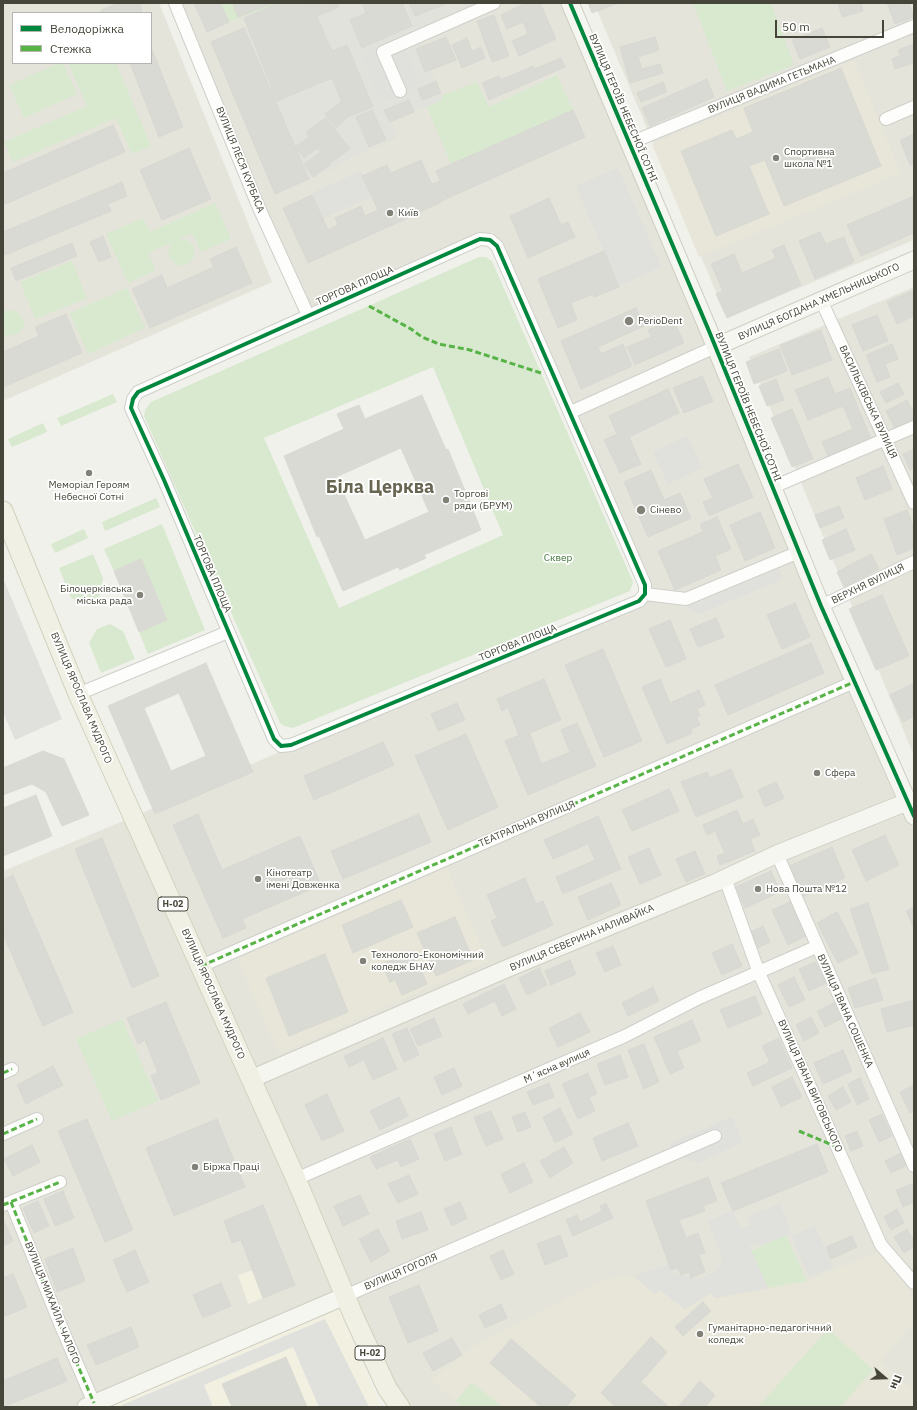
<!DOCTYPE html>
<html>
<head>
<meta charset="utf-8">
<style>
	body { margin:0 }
	#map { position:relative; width:917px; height:1410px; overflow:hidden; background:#f1f1ec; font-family:"IBM Plex Sans",sans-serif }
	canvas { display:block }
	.frame { position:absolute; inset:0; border:4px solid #464539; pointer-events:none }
	.legend { position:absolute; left:12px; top:12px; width:140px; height:52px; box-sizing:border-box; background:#fff; border:1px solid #b5b5b0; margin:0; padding:5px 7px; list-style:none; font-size:12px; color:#464539 }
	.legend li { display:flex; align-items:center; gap:8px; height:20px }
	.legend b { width:20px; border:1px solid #b5b5b0 }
	.north { position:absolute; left:865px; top:1358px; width:40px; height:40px; -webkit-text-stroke:3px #fff; paint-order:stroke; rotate:110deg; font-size:11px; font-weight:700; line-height:16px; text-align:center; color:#464539 }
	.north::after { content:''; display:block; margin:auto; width:14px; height:18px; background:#464539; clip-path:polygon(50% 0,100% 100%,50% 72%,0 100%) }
	.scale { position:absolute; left:775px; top:20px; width:109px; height:18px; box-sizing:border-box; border:2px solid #464539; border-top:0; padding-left:5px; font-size:12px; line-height:14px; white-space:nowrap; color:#464539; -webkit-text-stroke:3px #fff; paint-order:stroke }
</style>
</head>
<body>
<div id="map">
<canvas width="917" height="1410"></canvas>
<div class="frame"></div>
<ul class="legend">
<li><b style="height:5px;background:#00873e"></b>Велодоріжка</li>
<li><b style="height:5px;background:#57b346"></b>Стежка</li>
</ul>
<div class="north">Пн</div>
<div class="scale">50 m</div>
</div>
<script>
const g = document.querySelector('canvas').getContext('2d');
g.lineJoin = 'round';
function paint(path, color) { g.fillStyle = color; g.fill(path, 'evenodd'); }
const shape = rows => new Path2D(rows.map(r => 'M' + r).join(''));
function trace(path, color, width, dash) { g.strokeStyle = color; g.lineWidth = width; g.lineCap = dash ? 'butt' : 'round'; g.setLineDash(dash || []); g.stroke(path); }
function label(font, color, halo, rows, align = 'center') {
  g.font = font + ' "IBM Plex Sans",sans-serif'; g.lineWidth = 3.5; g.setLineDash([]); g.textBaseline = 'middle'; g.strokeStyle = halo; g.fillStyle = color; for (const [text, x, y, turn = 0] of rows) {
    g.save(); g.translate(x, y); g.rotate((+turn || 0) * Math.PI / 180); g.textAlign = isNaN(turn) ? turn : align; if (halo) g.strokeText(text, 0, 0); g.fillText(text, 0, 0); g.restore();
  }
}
paint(shape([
	[3,3,159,3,272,282,3,401],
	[13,13,151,13,151,63,13,63],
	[175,3,569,3,914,816,914,1407,403,1407,344,1296,86,1407,3,1407,3,871,133,817,286,749,650,596,493,232,308,315],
	[594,3,914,3,914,240,727,318],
	[914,287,914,756,749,357]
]), '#e4e4db');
paint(shape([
	[253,1270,263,1298,248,1304,238,1275],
	[334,1299,381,1407,369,1407,325,1319,122,1405,123,1407,91,1407],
	[293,1347,319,1407,307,1407,286,1357,222,1384,232,1407,213,1407,204,1385]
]), '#f2f0e1');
paint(shape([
	[278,3,476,3,413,30,443,100,391,122,397,138,337,164,338,167,275,194,211,42,247,27,244,18]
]), '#e2e2dc');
paint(shape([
	[854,60,901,173,699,257,652,144],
	[447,868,488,962,279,1054,237,959],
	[878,1252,914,1296,914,1322,881,1362,914,1390,914,1407,463,1407,430,1380,474,1346,603,1279,634,1276,654,1294,660,1290,685,1309,710,1293,716,1298,807,1281]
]), '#e7e6d9');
paint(shape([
	[220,3,278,3,229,22],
	[693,3,771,3,794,65,727,91],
	[59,63,63,63,77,94,24,118,9,85],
	[68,63,116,63,151,146,132,154,116,118,13,162,4,142,87,106],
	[557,75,573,110,451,164,427,107,443,100,441,96,477,82,489,107],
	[215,203,231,239,201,252,192,233,179,239,189,241,194,248,194,257,188,264,180,266,170,259,168,250,173,242,148,253,156,270,128,283,106,234,143,218,150,232],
	[479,257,486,257,492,261,630,575,633,582,630,591,293,728,284,726,280,723,144,416,145,410,151,402],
	[433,367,503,535,339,608,264,438],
	[72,261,87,298,35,319,20,282],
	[127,288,145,328,88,354,70,313],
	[9,310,18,312,23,319,24,324,23,328,17,334,9,336,3,334,3,312],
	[113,394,117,402,61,426,57,418],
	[43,423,47,432,12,447,8,439],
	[156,498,160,507,105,531,102,522],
	[162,524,205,630,148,654,139,632,167,620,141,560,114,571,104,549],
	[84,529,88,538,55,553,51,544],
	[93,554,103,578,99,598,86,604,71,598,59,568],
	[110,624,123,631,135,659,101,673,89,643,97,629],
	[122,1019,158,1101,112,1121,76,1039],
	[786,1235,807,1281,768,1288,751,1251],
	[828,1329,873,1370,840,1407,758,1407],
	[472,1382,502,1407,463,1407,456,1401]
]), '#d8e9cf');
paint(shape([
	[400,38,421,86,381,102,361,54],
	[618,168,661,267,619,286,576,186],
	[361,171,371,197,323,218,312,193],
	[687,436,702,468,668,484,653,452],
	[779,569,783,579,699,614,687,607],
	[3,578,62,719,15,740,3,712],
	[732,1117,743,1142,698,1163,674,1155,670,1143],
	[780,1204,791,1233,760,1246,758,1243,749,1246,768,1288,716,1298,710,1293,685,1309,660,1290,655,1294,634,1276,669,1264,671,1270,676,1274,698,1279,716,1272,722,1264,720,1252,708,1221,733,1211,741,1229,751,1225,747,1216],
	[815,1226,833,1267,809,1277,791,1236],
	[325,1319,369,1407,319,1407,293,1347,204,1385,213,1407,123,1407,122,1405]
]), '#e0e0dc');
const building = shape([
	[119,3,139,3,142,11,136,13,103,13,101,10,119,3],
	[194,3,220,3,229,22,207,32,194,3],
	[239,3,273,3,238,17,233,5,239,3],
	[278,3,311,3,332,51,347,45,373,107,348,117,332,78,277,101,244,18,278,3],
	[311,3,338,3,339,7,317,16,311,3],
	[362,3,402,3,412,26,362,48,350,20,366,13,362,3],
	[409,3,448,3,415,16,409,3],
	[526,3,540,3,556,39,519,56,512,41,528,34,523,22,507,29,501,15,526,3],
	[588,3,619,3,592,13,588,3],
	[838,3,861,3,863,11,842,17,838,3],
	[887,3,909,3,914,17,895,24,887,3],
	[494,15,509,56,492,62,477,21,494,15],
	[244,28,309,179,275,194,211,42,244,28],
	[822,28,830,47,800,59,792,40,822,28],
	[446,37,456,60,425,72,416,49,446,37],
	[655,37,659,50,638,57,642,69,660,64,663,73,630,83,620,47,655,37],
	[467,38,472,51,481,47,485,58,462,68,452,45,467,38],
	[914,44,914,63,895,69,892,59,900,56,898,50,914,44],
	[151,47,183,127,159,137,130,63,151,63,151,47],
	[561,58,565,67,489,100,482,83,499,76,501,80,533,66,534,69,561,58],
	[841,68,881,166,784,206,765,160,749,166,769,214,716,236,681,151,732,130,736,139,753,132,744,108,841,68],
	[707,79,714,97,650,126,642,108,707,79],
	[436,81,441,93,422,100,418,89,436,81],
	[663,82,667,92,641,102,637,93,663,82],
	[409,100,414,112,390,122,384,110,409,100],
	[342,101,348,117,336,128,325,114,342,101],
	[372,110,386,139,369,147,356,117,372,110],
	[573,110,585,137,448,198,436,171,573,110],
	[326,118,350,149,329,164,306,132,326,118],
	[113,125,125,152,3,205,3,173,113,125],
	[914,134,914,164,910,165,900,140,914,134],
	[309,137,317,148,304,158,295,147,309,137],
	[189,148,211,199,162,220,140,170,189,148],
	[321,152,330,165,313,177,304,164,321,152],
	[421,160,440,203,411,216,391,173,421,160],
	[387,165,410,217,308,263,283,208,312,195,328,230,338,225,335,218,361,206,365,216,378,210,362,176,387,165],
	[440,181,448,198,440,202,432,184,440,181],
	[122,182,127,196,108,204,111,211,3,256,3,232,122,182],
	[914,196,914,233,861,256,847,225,914,196],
	[549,198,561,225,568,222,575,237,528,258,510,216,549,198],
	[820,232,826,244,844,237,854,262,815,279,799,241,820,232],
	[103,236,111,257,99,262,90,242,103,236],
	[72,243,77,256,16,281,11,268,72,243],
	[784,245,801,285,727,318,716,294,723,291,711,264,734,254,742,273,776,258,772,250,784,245],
	[236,247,252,283,150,328,132,289,162,275,167,288,214,267,210,259,236,247],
	[604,251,619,287,594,297,593,294,571,303,577,320,558,328,538,279,604,251],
	[914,290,914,316,897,324,887,302,914,290],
	[636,308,644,326,598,347,601,354,623,344,632,366,581,389,561,341,636,308],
	[66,314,82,353,3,387,3,352,39,336,35,327,66,314],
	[877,315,888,341,863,351,852,325,877,315],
	[673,319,684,343,635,365,627,347,651,337,648,330,673,319],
	[821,330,832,360,792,375,780,345,821,330],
	[892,344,898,359,885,364,890,377,877,382,866,355,892,344],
	[779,349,787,371,754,384,746,362,779,349],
	[702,376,713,401,684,413,673,388,702,376],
	[828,377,835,394,850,388,872,441,829,458,822,442,853,429,843,406,808,420,795,390,828,377],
	[776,379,784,400,767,406,759,386,776,379],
	[898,383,904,394,886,403,880,392,898,383],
	[668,389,679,413,629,437,641,464,620,473,604,440,617,434,609,416,668,389],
	[422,395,446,450,448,449,481,530,424,555,426,558,400,570,398,567,343,591,319,536,317,537,284,456,344,429,337,414,359,405,365,419,422,395],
	[401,448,429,512,365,540,336,477,401,448],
	[907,400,914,413,914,419,895,429,886,411,907,400],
	[792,409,813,459,792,467,771,418,792,409],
	[914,449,914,468,910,470,903,454,914,449],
	[738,464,753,497,709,516,703,502,713,498,704,479,738,464],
	[883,466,892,489,865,500,856,478,883,466],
	[651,470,664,500,680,493,691,518,648,537,624,482,651,470],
	[839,506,844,518,820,528,815,515,839,506],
	[907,510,914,528,914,548,897,555,884,519,907,510],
	[760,512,775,548,745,561,730,525,760,512],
	[717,517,731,549,715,556,721,570,675,590,658,551,703,532,700,524,717,517],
	[846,529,855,550,830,560,822,540,846,529],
	[871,554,879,569,844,587,837,572,871,554],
	[141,559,167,620,139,632,114,571,141,559],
	[882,595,909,656,876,670,849,609,882,595],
	[795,603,810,637,782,649,767,615,795,603],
	[716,618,724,637,698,647,690,629,716,618],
	[670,620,686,659,666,667,649,629,670,620],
	[811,643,824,673,728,715,715,685,811,643],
	[603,649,642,741,604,757,565,665,603,649],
	[206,663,253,772,155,814,108,706,206,663],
	[179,693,206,756,171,771,144,708,179,693],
	[544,679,561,720,530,733,529,731,519,735,508,708,502,711,497,699,544,679],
	[660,679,670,703,699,690,705,705,697,709,700,716,696,717,700,725,691,729,692,733,667,744,642,687,660,679],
	[914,683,914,716,903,722,890,695,914,683],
	[457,703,465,720,438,731,431,714,457,703],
	[577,723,596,766,528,795,505,741,529,731,541,764,570,752,561,730,577,723],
	[466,734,498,807,448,830,415,756,466,734],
	[383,742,394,765,314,800,304,776,383,742],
	[43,751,64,759,89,815,62,826,46,792,32,784,3,795,3,768,43,751],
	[731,769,743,797,696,817,681,782,707,772,710,778,731,769],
	[776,782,784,798,765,807,758,790,776,782],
	[669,789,679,811,632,831,622,810,669,789],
	[36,795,52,836,3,856,3,808,36,795],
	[737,810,743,824,753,819,760,835,750,839,755,851,720,865,717,856,725,853,715,831,707,835,703,825,737,810],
	[198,814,222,870,300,836,321,885,242,919,246,928,223,938,173,825,198,814],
	[419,814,431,842,343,879,331,851,419,814],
	[598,816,621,869,563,894,556,877,595,860,588,844,553,859,544,840,598,816],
	[885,835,899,865,866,881,852,850,885,835],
	[102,838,159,976,132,988,75,849,102,838],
	[832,847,845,878,802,897,789,866,832,847],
	[649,848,661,875,640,884,628,857,649,848],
	[695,851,705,874,686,882,676,859,695,851],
	[771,871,780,892,745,908,736,887,771,871],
	[13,875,73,1012,43,1026,3,934,3,880,13,875],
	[525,878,536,904,543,901,553,925,503,947,491,921,497,918,487,895,525,878],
	[611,883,621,905,588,920,578,897,611,883],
	[401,900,413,927,353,953,342,925,401,900],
	[790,902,806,936,788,945,772,910,790,902],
	[868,903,889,969,872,974,850,909,868,903],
	[914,907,914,928,906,911,914,907],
	[837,912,858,953,838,963,817,923,837,912],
	[455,917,473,960,436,976,417,933,455,917],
	[763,926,770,942,758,948,751,932,763,926],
	[732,944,742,966,722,975,712,953,732,944],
	[613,946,621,965,605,972,596,953,613,946],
	[413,951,427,984,402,995,395,980,390,982,382,964,413,951],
	[325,954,348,1012,289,1036,266,978,325,954],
	[570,960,576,974,551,985,545,971,570,960],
	[815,962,826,983,809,991,799,969,815,962],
	[539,968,547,985,527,995,519,978,539,968],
	[794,977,805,1000,789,1007,778,985,794,977],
	[876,978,883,1000,855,1008,848,988,876,978],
	[504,984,516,1009,502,1016,495,1001,468,1014,463,1004,504,984],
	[653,987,659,1001,628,1016,622,1003,653,987],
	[755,996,762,1014,728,1028,720,1010,755,996],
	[914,1000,914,1025,887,1032,881,1009,914,1000],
	[166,1002,200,1083,161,1100,151,1076,158,1073,145,1040,138,1044,127,1018,166,1002],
	[834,1003,841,1019,825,1027,817,1011,834,1003],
	[580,1013,590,1032,558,1047,549,1028,580,1013],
	[811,1017,819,1033,804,1041,796,1025,811,1017],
	[434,1018,442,1036,418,1046,410,1029,434,1018],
	[692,1020,701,1041,677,1051,684,1068,670,1074,654,1037,692,1020],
	[407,1028,419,1055,404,1062,392,1034,407,1028],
	[383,1038,397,1069,373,1080,364,1060,349,1067,344,1056,383,1038],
	[779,1038,792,1068,753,1086,747,1073,770,1062,762,1046,779,1038],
	[644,1044,659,1082,644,1089,628,1050,644,1044],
	[843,1050,852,1071,823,1084,814,1063,843,1050],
	[620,1055,628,1077,605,1085,597,1064,620,1055],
	[53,1066,63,1085,26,1104,17,1085,53,1066],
	[454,1068,462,1086,442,1095,434,1077,454,1068],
	[588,1073,597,1094,589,1097,595,1111,578,1119,562,1084,588,1073],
	[792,1077,802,1097,781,1107,772,1087,792,1077],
	[860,1078,869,1099,857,1105,848,1084,860,1078],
	[549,1083,554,1097,533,1105,527,1092,549,1083],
	[914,1085,914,1111,910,1113,900,1092,914,1085],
	[843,1087,851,1102,836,1110,828,1096,843,1087],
	[327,1094,344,1131,322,1141,305,1105,327,1094],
	[399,1097,408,1116,380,1130,370,1111,399,1097],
	[560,1108,573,1134,555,1143,543,1117,560,1108],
	[491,1111,503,1139,486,1146,474,1117,491,1111],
	[525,1112,531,1127,518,1132,512,1117,525,1112],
	[882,1114,892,1136,879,1142,869,1120,882,1114],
	[87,1119,133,1230,105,1242,58,1131,87,1119],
	[217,1119,245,1187,174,1216,146,1148,217,1119],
	[628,1123,638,1146,602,1161,593,1138,628,1123],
	[451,1127,462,1154,445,1161,434,1134,451,1127],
	[857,1131,863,1146,851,1151,845,1136,857,1131],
	[410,1139,419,1159,401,1167,398,1160,376,1169,370,1157,410,1139],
	[817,1144,828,1172,733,1211,721,1183,817,1144],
	[32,1145,40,1162,13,1176,4,1159,32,1145],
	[564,1147,573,1163,550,1178,540,1161,564,1147],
	[901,1153,907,1165,891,1173,885,1161,901,1153],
	[524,1163,533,1182,510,1193,501,1174,524,1163],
	[409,1175,418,1194,398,1203,388,1184,409,1175],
	[708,1177,717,1201,703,1206,705,1211,679,1220,686,1238,698,1233,705,1253,699,1255,705,1272,691,1278,689,1272,681,1275,678,1268,671,1270,646,1201,708,1177],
	[914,1183,914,1202,903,1207,896,1190,914,1183],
	[63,1191,74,1218,55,1226,44,1199,63,1191],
	[360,1195,369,1214,343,1226,334,1206,360,1195],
	[38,1201,49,1226,34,1233,23,1208,38,1201],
	[460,1202,467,1218,452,1226,444,1209,460,1202],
	[606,1203,613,1218,573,1236,566,1220,577,1215,580,1222,602,1211,600,1206,606,1203],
	[263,1205,295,1285,263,1298,241,1240,232,1243,224,1221,263,1205],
	[897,1209,904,1223,891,1230,884,1217,897,1209],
	[421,1212,428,1230,402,1239,396,1221,421,1212],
	[3,1219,13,1241,3,1246,3,1219],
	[378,1229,390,1251,371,1262,359,1239,378,1229],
	[907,1229,914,1241,914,1247,904,1253,894,1237,907,1229],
	[560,1235,568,1256,545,1265,537,1244,560,1235],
	[852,1236,857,1247,831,1259,826,1247,852,1236],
	[73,1248,85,1281,57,1292,45,1259,73,1248],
	[135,1250,149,1282,127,1292,113,1260,135,1250],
	[503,1250,514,1274,501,1280,490,1256,503,1250],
	[13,1274,27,1307,3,1317,3,1278,13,1274],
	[221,1283,231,1306,203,1318,193,1295,221,1283],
	[419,1285,438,1331,408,1343,389,1297,419,1285],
	[703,1302,711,1311,683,1336,675,1327,703,1302],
	[501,1304,507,1318,485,1328,479,1315,501,1304],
	[131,1327,139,1347,96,1365,87,1345,131,1327],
	[651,1337,667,1352,641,1382,669,1407,616,1407,601,1393,651,1337],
	[452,1338,462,1355,433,1371,423,1353,452,1338],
	[511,1339,576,1395,566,1407,541,1407,490,1363,511,1339],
	[286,1357,307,1407,232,1407,222,1384,286,1357],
	[57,1358,67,1381,3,1407,3,1381,57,1358],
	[700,1381,715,1395,705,1407,678,1407,700,1381]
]);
paint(building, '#dadad5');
trace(building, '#d9d8d2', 1);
const street = shape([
	[175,3,259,208,308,315],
	[400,91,383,52,494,3],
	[886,119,914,107],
	[630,143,914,26],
	[480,239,490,240,497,246,645,585,645,594,639,601,291,745,281,746,274,739,164,480,131,408,133,399,138,392,480,239],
	[821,300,914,503],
	[571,412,715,347],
	[773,487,914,427],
	[645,594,686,599,799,552],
	[821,606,914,562],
	[78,694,228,632],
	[777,854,914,1166],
	[725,878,759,973,881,1245,914,1283],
	[201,966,854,682],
	[3,1073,12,1069],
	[3,1134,37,1119],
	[296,1179,625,1036,699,998,816,947],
	[11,1202,63,1331,94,1403],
	[3,1205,60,1182],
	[345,1296,715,1136]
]);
const secondary = shape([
	[570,3,709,331,821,606,914,816],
	[715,347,914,260],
	[251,1079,506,969,717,882,777,854,907,802],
	[86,1407,345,1296]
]);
const primary = shape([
	[3,511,78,694,296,1179,354,1317,387,1388,400,1407]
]);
trace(street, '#cfcfca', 14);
trace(secondary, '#cecec3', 19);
trace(primary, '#d1d1bc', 21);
trace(street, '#fdfdfc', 12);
trace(secondary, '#f6f6f1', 17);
trace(primary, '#f0f0e5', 19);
trace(shape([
	[369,306,411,329,422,337,439,344,470,350,541,373],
	[201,966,854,682],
	[3,1073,12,1069],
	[799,1131,837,1147],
	[3,1134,37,1119],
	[11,1202,63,1331,94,1403],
	[3,1205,60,1182]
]), '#57b346', 3, [6, 3]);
trace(shape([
	[570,3,709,331,821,606,914,816],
	[480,239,490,240,497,246,645,585,645,594,639,601,291,745,281,746,274,739,164,480,131,408,133,399,138,392,480,239]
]), '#00873e', 4);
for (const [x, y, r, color] of [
	[776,158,4,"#828178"],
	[390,213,4,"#828178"],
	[629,321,5,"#828178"],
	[89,473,4,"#828178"],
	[446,500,4,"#828178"],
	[641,510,5,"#828178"],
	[140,595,4,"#828178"],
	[817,773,4,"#828178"],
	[258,879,4,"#828178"],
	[758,889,4,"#828178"],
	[363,961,4,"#828178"],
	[195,1167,4,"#828178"],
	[700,1334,4,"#828178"]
]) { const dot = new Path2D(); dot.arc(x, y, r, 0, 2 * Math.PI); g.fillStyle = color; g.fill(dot); trace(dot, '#fff', 1.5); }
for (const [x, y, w] of [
	[173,904,30],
	[370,1353,30]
]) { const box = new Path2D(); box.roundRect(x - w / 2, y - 7, w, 14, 3); g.fillStyle = '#fff'; g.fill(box); trace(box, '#464539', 1); }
label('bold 9px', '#464539', null, [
	["Н-02",173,904],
	["Н-02",370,1353]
]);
label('10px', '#464539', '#fff', [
	["ВУЛИЦЯ ВАДИМА ГЕТЬМАНА",772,85,-22],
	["ВУЛИЦЯ ГЕРОЇВ НЕБЕСНОЇ СОТНІ",623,108,67],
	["ВУЛИЦЯ ЛЕСЯ КУРБАСА",240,160,68],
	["ТОРГОВА ПЛОЩА",355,286,-24],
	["ВУЛИЦЯ БОГДАНА ХМЕЛЬНИЦЬКОГО",819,302,-24],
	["ВАСИЛЬКІВСЬКА ВУЛИЦЯ",868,402,65],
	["ВУЛИЦЯ ГЕРОЇВ НЕБЕСНОЇ СОТНІ",748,407,68],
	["ТОРГОВА ПЛОЩА",212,574,67],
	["ВЕРХНЯ ВУЛИЦЯ",868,584,-26],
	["ТОРГОВА ПЛОЩА",518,643,-22],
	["ВУЛИЦЯ ЯРОСЛАВА МУДРОГО",81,698,67],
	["ТЕАТРАЛЬНА ВУЛИЦЯ",527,824,-23],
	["ВУЛИЦЯ СЕВЕРИНА НАЛИВАЙКА",582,938,-23],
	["ВУЛИЦЯ ЯРОСЛАВА МУДРОГО",213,994,66],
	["ВУЛИЦЯ ІВАНА СОШЕНКА",845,1011,66],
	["Мʼясна вулиця",557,1066,-24],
	["ВУЛИЦЯ ІВАНА ВИГОВСЬКОГО",810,1086,66],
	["ВУЛИЦЯ ГОГОЛЯ",401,1272,-23],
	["ВУЛИЦЯ МИХАЙЛА ЧАЛОГО",52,1303,68]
]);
label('10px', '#464539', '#fff', [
	["Спортивна",784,152],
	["школа №1",784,164],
	["Київ",398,213],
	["PerioDent",638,321],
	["Меморіал Героям",89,485,"center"],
	["Небесної Сотні",89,497,"center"],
	["Торгові",454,494],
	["ряди (БРУМ)",454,506],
	["Сінево",650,510],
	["Білоцерківська",132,589,"right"],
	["міська рада",132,601,"right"],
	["Сфера",825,773],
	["Кінотеатр",266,873],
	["імені Довженка",266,885],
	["Нова Пошта №12",766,889],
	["Технолого-Економічний",371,955],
	["коледж БНАУ",371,967],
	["Біржа Праці",203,1167],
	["Гуманітарно-педагогічний",708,1328],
	["коледж",708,1340]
], 'left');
label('10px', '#397232', '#fff', [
	["Сквер",558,558]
]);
label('bold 18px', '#686551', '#fff', [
	["Біла Церква",380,488]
]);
</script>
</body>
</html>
